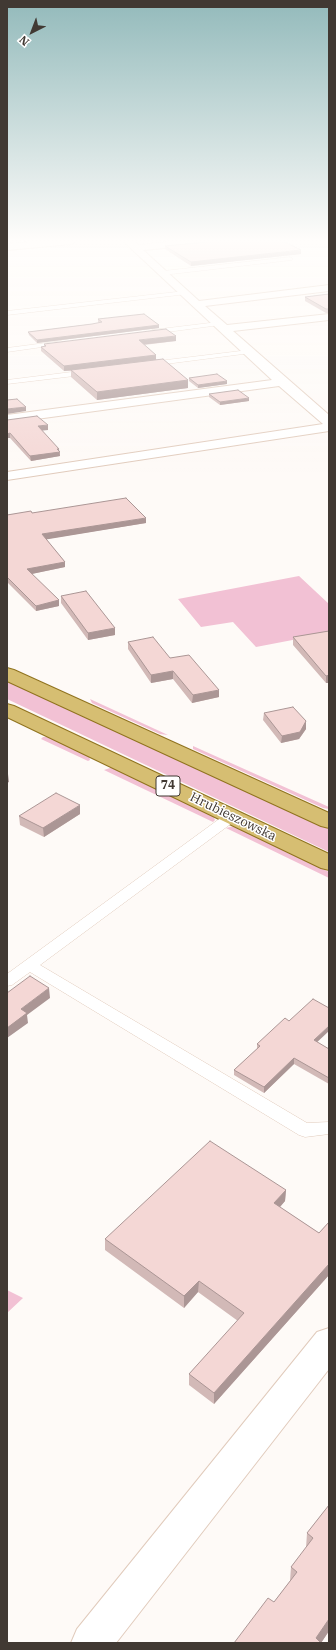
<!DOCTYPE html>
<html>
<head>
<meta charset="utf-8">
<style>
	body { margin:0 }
	#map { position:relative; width:336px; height:1650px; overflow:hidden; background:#fefaf7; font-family:"IBM Plex Serif",serif }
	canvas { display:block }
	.frame { position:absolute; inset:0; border:8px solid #413933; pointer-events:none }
	.north { position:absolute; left:12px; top:12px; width:40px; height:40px; -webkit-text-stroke:3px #fff; paint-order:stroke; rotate:222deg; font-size:11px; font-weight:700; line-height:16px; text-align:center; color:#413933 }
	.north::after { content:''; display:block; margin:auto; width:14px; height:18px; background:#413933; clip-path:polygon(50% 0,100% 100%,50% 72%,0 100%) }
</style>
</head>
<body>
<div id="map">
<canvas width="336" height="1650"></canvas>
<div class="frame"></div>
<div class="north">N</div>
</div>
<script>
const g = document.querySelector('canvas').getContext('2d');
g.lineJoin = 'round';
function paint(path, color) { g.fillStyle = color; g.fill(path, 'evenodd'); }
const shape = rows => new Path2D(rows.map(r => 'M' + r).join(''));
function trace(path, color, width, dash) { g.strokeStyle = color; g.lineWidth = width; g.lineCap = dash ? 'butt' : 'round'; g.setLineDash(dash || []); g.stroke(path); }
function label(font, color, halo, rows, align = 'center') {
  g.font = font + ' "IBM Plex Serif",serif'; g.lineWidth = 3; g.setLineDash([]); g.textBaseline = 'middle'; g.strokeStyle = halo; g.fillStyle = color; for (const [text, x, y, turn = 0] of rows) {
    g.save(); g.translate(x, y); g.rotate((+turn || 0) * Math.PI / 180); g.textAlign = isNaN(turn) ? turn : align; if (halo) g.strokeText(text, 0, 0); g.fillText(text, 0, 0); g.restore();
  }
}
paint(shape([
	[299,576,329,604,329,633,256,647,233,622,201,627,178,599],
	[7,680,329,829,329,852,7,699],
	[90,699,168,735,160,734,92,703],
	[43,737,50,737,89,756,90,760,88,761,41,739],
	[193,746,329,807,329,809,323,808,193,749],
	[113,767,213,815,215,820,213,822,104,770],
	[234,826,329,872,329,878,226,828],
	[7,1290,23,1298,7,1313]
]), '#f2c1d4');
const lane = shape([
	[290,257,293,259,292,260,163,275,160,273,163,271,290,257],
	[185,291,188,293,187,294,7,315,7,311,185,291],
	[218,322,220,323,220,325,152,334,149,332,152,330,218,322],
	[61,341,63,342,63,344,7,352,7,348,61,341],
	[249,350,252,352,251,353,150,366,146,364,150,362,249,350],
	[88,370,91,370,91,374,7,384,7,380,88,370],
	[231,813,236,814,237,817,236,820,40,965,307,1123,329,1122,329,1134,305,1137,299,1135,30,972,12,985,7,986,7,974,226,814,231,813]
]);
const street = shape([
	[43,241,76,241,71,244,7,250,7,244,43,241],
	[123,241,133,241,138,245,180,241,212,241,207,244,143,250,199,301,329,285,329,291,205,306,227,325,329,314,329,320,233,331,329,415,329,431,7,480,7,472,323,424,279,386,7,423,7,415,272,380,123,241],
	[329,1328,329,1369,116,1643,71,1643,77,1629,317,1332,329,1328]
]);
const primary = shape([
	[7,668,14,670,329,813,329,828,321,826,7,681,7,668],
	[7,704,14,706,329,854,329,870,321,868,7,717,7,704]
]);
trace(lane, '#e1cbbc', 1);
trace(street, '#e1cbbc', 2);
trace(primary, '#90731f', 2);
paint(lane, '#fff');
paint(street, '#fff');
paint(primary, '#d6be72');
paint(shape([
	[207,242,301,254,191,266,165,249,165,246],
	[329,294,329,313,326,313,305,301,305,297],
	[98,319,159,325,159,328,37,343,29,335,28,332,99,323,98,322],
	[176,341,144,345,156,355,156,359,188,380,188,388,97,400,71,377,71,371,64,371,41,351,41,347,44,346,44,344],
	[189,378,227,384,198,388,189,381],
	[209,394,249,401,220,405,209,397],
	[7,420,48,430,42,430,60,452,60,456,31,461,10,438],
	[32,513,146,523,46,539,65,562,65,567,31,574,59,600,59,606,36,611,7,582,7,515],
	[61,596,115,635,88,640,61,603],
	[329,631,329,683,326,683,293,645,293,637],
	[128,642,170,658,219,697,192,703,173,679,151,683,128,649],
	[264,713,306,721,306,729,299,739,281,743,263,720],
	[80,814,44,837,20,825,19,816],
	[317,1042,329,1049,329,1084,294,1064,264,1093,234,1075,234,1070,257,1049,257,1044],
	[286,1190,285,1201,280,1207,319,1233,329,1222,329,1275,214,1404,189,1385,189,1374,238,1321,198,1292,184,1308,105,1250,105,1239],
	[329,1505,329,1631,321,1643,274,1602,290,1581,291,1567,306,1548,307,1533]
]), '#d2b9b7');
paint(shape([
	[301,250,301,254,191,266,191,262],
	[159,325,159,328,37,343,37,340],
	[176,336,176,341,139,345,139,340],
	[156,355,156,360,64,371,64,366],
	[188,380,188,388,97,400,97,392],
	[227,381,227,384,198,388,198,385],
	[249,398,249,401,220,405,220,402],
	[26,407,26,411,7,414,7,409],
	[48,425,48,430,39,431,38,426],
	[10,433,10,438,7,438,7,434],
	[59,449,60,456,31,461,30,456],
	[146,518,146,523,43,540,42,534],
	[65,562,65,567,27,575,27,569],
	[59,600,59,606,36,611,36,606],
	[115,628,115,635,88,640,88,633],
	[173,671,173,679,151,683,151,675],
	[329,675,329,683,326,683,326,676],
	[219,690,219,697,192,703,193,695],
	[306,721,306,729,299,739,281,743,282,736],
	[7,774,8,774,9,782,7,783],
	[80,805,80,814,44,837,43,828],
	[49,988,50,998,27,1015,28,1023,7,1038,7,1028,21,1009],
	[329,1026,329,1031,313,1046,314,1040],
	[294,1058,294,1064,264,1093,264,1087],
	[286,1190,285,1201,273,1215,274,1203],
	[329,1264,329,1275,214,1404,214,1393],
	[199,1281,198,1292,184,1308,184,1296],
	[329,1619,329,1631,321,1643,316,1638]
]), '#ab9695');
const building = shape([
	[209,241,283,241,301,250,191,262,165,246,207,242,209,241],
	[329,294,329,309,326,309,305,297,329,294],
	[144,314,159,325,37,340,28,332,92,324,102,322,98,319,144,314],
	[166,329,176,336,139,340,156,355,64,366,41,347,46,346,44,344,166,329],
	[163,359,188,380,97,392,71,370,163,359],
	[217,374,227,381,198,385,189,378,217,374],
	[238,390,249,398,220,402,209,394,238,390],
	[17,399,26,407,7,409,7,400,17,399],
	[37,416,48,425,38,426,59,449,57,449,60,452,30,456,10,433,7,434,7,420,37,416],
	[126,498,146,518,42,534,65,562,27,569,59,600,36,606,7,577,7,515,31,511,32,513,126,498],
	[86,591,115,628,88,633,61,596,86,591],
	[329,631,329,648,328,648,329,648,329,675,326,676,293,637,329,631],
	[153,637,170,658,189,655,219,690,193,695,173,671,151,675,128,642,153,637],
	[293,707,306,721,300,732,282,736,264,713,293,707],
	[56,793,80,805,43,828,19,816,56,793],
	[30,976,49,988,21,1009,27,1013,7,1028,7,993,30,976],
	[313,999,329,1008,329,1026,314,1040,329,1049,329,1078,294,1058,264,1087,234,1070,260,1046,257,1044,285,1018,289,1021,313,999],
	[210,1141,286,1190,274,1203,319,1233,329,1222,329,1264,214,1393,189,1374,244,1313,199,1281,184,1296,105,1239,210,1141],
	[329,1505,329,1619,316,1638,321,1643,234,1643,268,1598,274,1602,297,1572,291,1567,313,1538,307,1533,329,1505]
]);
paint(building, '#f4d7d5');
trace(building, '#ab9695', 1);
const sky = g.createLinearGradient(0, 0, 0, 472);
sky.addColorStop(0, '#93babb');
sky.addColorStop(0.51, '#fffdfb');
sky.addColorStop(1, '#fffdfb00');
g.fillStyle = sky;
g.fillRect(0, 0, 336, 472);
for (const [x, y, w] of [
	[168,786,24]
]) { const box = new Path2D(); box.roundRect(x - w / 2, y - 10, w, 20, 3); g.fillStyle = '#fff'; g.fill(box); trace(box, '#413933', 1); }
label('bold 12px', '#413933', null, [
	["74",168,786]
]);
label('13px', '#413933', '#fff', [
	["Hrubieszowska",233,817,26]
]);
</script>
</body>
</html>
